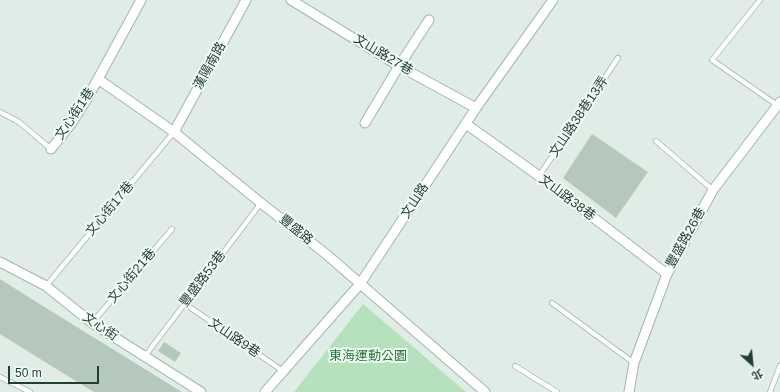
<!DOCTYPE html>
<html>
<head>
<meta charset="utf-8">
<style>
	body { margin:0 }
	#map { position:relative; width:780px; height:392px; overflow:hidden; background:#e0ede6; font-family:Helvetica,"Noto Sans TC",sans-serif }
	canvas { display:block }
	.north { position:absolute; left:732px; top:344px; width:40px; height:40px; -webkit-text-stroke:3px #f1f9f4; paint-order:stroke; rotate:153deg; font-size:11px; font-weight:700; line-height:16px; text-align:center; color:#1f3f33 }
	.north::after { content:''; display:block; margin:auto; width:14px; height:18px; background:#1f3f33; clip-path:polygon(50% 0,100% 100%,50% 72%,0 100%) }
	.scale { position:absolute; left:8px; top:366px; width:91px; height:18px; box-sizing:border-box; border:2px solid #1f3f33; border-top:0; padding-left:5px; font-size:12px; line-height:14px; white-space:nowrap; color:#1f3f33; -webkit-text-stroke:3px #f1f9f4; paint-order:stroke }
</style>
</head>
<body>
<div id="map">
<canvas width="780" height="392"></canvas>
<div class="north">北</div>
<div class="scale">50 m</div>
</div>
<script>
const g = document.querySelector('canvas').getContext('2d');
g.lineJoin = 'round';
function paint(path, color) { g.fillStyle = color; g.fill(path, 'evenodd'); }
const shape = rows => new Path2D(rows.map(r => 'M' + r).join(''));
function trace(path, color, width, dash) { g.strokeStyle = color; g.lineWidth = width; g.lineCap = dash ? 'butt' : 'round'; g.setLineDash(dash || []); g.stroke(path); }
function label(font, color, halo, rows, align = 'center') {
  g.font = font + ' Helvetica,"Noto Sans TC",sans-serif'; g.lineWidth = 4; g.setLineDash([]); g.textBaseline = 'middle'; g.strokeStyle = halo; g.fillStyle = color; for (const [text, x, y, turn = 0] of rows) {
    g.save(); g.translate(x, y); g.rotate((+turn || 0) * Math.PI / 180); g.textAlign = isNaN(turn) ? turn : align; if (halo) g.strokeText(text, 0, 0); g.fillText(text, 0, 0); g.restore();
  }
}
paint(shape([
	[363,304,466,392,294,392]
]), '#b6e1bd');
paint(shape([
	[592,134,648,172,616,218,563,178],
	[0,279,38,303,182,392,94,392,45,362,0,334],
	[164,342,181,353,175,362,158,351]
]), '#b5c8be');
const lane = shape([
	[760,0,712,60,777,105],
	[0,112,19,122,51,149],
	[656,141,713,190],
	[539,176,618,58],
	[46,286,174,132],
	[552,303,634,363],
	[185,304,283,371],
	[92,323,172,229],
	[145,356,261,203],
	[515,366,557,392],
	[0,377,30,392],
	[770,392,780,366]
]);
const street = shape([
	[291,0,399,66,476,108],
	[98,79,174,132,261,203,326,254,485,392],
	[365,123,399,66,429,20],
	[466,124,539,176,667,274],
	[174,132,246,0],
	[51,149,71,124,87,99,141,0],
	[0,262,46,286,92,323,201,392],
	[265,392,360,284,476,108,553,0],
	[629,392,634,363,667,274,713,190,780,102]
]);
trace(lane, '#a2b5ad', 6);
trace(street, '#a2b5ad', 11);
trace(lane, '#fff', 4.5);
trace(street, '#fff', 9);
label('13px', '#1f3f33', '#f1f9f4', [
	["文山路27巷",383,55,31],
	["漢陽南路",210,66,-61],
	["文心街1巷",75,114,-56],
	["文山路38巷13弄",579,117,-56],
	["文山路38巷",567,198,37],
	["文山路",415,201,-57],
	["文心街17巷",110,209,-50],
	["豐盛路",296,230,39],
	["豐盛路26巷",686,238,-61],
	["文心街21巷",132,276,-50],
	["豐盛路53巷",203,279,-53],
	["文心街",100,327,34],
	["文山路9巷",234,338,34]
]);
label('13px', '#247b3b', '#f1f9f4', [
	["東海運動公園",368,356]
]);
</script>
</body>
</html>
